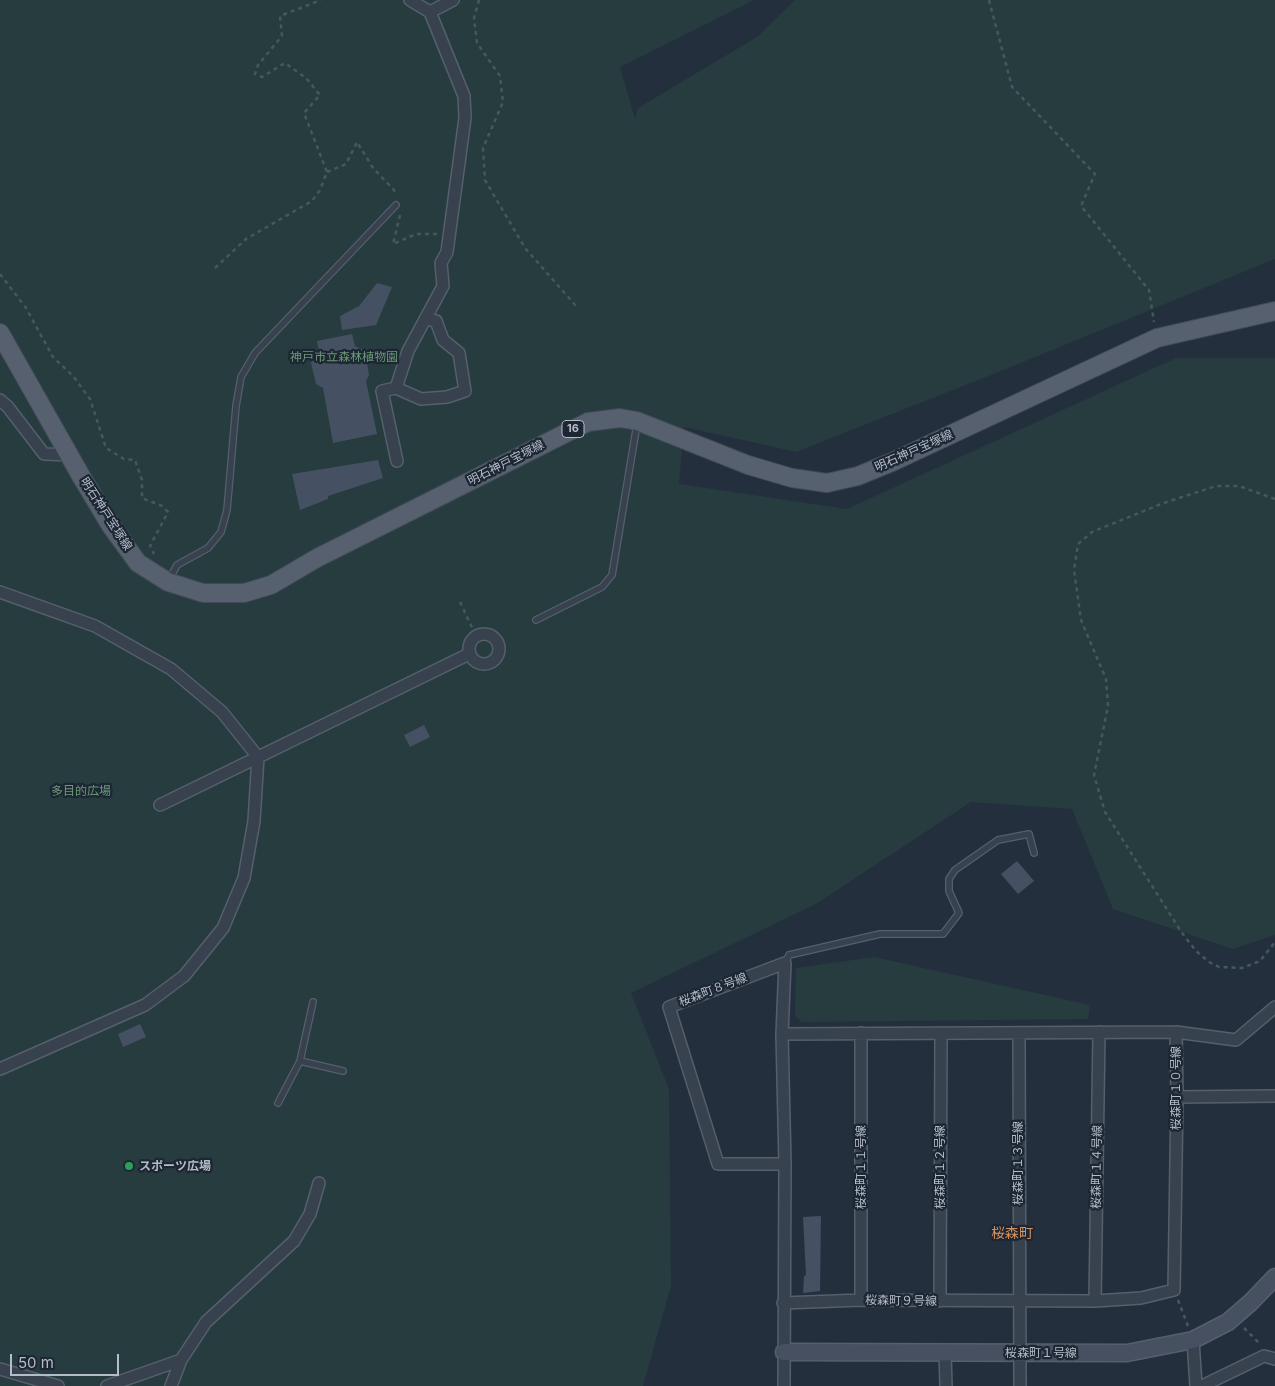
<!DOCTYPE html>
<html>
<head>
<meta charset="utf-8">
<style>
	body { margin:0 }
	#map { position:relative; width:1275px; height:1386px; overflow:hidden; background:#242f3e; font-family:Inter,sans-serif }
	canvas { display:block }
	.scale { position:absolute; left:10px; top:1354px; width:109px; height:22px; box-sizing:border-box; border:2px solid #b4bcc9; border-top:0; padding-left:6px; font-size:15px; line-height:18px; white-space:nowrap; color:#b4bcc9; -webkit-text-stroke:4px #1d2633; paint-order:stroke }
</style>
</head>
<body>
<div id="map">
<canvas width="1275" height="1386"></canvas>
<div class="scale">50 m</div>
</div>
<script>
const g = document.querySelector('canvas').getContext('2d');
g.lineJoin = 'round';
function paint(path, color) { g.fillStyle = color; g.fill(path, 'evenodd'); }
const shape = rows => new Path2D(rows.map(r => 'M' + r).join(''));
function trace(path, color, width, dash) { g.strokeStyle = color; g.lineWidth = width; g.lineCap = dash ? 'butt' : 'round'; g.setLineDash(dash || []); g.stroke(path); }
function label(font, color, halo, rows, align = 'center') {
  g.font = font + ' Inter,"Noto Sans JP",sans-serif'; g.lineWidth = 4.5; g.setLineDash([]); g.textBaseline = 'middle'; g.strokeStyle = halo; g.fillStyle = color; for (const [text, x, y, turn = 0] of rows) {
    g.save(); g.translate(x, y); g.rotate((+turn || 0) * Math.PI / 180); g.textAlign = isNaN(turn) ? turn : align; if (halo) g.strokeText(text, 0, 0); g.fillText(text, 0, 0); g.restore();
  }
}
paint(shape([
	[0,0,754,0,620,67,635,119,638,108,757,37,795,0,1275,0,1275,259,1001,371,796,452,684,427,679,484,847,509,1176,358,1275,358,1275,935,1233,949,1113,909,1072,809,971,802,816,904,631,993,669,1089,671,1286,643,1386,0,1386],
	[874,957,1090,1005,1088,1019,802,1022,795,1016,796,968]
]), '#263c3f');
paint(shape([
	[377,283,392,287,376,325,342,330,340,316,359,306],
	[352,334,355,346,365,351,369,375,366,381,377,434,333,443,323,388,316,384,311,363,319,351,317,341],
	[378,460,383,478,328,496,328,499,300,510,292,474],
	[424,725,430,737,410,747,404,735],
	[1017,861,1034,881,1018,894,1001,874],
	[140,1024,146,1037,123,1047,118,1034],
	[821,1216,820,1291,803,1293,804,1276,806,1275,803,1217]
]), '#455162');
const lane = shape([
	[169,580,177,565,208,548,221,532,227,510,236,406,241,377,255,353,396,205],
	[536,620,602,587,612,575,637,424],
	[785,963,789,955,880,934,943,934,959,913,949,891,949,879,955,870,998,840,1029,834,1034,853],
	[300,1061,343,1071],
	[278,1103,300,1061,313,1002]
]);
const street = shape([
	[430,12,453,0],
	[396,388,421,399,447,397,465,391,459,353,443,340,436,321,425,319],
	[0,400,8,407,44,454,70,455],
	[397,461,382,391,396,388,408,351,443,286,441,263,447,252,465,118,464,96,430,12,410,0],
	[0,592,95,626,171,669,222,712,258,757,254,821,244,878,223,928,184,976,145,1005,0,1069],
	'469 649a15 15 0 1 1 30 0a15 15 0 1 1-30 0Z',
	[160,805,469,654],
	[1176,1032,1236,1040,1275,1007],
	[861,1033,861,1300],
	[1019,1033,1020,1386],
	[782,1034,1176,1032,1177,1097,1174,1290,1141,1298,1095,1301,861,1300,783,1303],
	[1177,1097,1275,1096],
	[940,1301,941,1033],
	[1095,1301,1099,1032],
	[1193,1340,1196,1386],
	[945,1352,946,1386],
	[0,1369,58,1386],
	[107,1386,181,1360],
	[171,1386,181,1360,206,1322,294,1241,310,1214,319,1183],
	[784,1386,785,1164,782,1034,785,963,669,1007,718,1164,785,1164],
	[1202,1386,1264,1356,1275,1359]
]);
const secondary = shape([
	[784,1352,1127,1353,1193,1340,1228,1322,1250,1303,1275,1277]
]);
const primary = shape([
	[0,333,81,476,111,526,138,563,168,582,203,593,244,593,271,585,317,558,588,422,620,418,637,421,748,465,792,478,827,483,858,476,892,462,1157,338,1275,311]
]);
trace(lane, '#565f6c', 8);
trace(street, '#565f6c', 14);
trace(secondary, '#565f6c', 19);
trace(primary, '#414a57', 20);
trace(shape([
	[479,0,474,18,477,43,500,76,503,102,483,148,485,180,525,248,577,307],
	[989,0,1012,87,1095,174,1081,206,1149,290,1154,322],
	[327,172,346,164,357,142,373,168,394,190,395,196],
	[400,215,393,244,416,234,438,234],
	[215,268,246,239,312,201,320,190,327,172,304,113,320,95,306,78,285,63,262,77,255,74,258,65,282,36,280,16,321,0],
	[0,274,26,308,53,357,73,376,90,399,106,448,124,459,135,460,142,480,142,498,162,506,168,512,150,546,154,554],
	[1275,499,1239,486,1216,486,1161,504,1092,532,1078,544,1074,570,1081,620,1106,679,1108,706,1094,775,1105,812,1182,933,1196,951,1209,962,1219,967,1242,968,1260,961,1275,942],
	[460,602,476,636],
	[1178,1300,1188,1326],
	[1244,1328,1260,1344]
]), '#44595c', 2.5, [4, 4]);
trace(lane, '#38414e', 5.5);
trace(street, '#38414e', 11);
trace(secondary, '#465061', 16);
trace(primary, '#56606e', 18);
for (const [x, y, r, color] of [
	[129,1166,5,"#2e9e5b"]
]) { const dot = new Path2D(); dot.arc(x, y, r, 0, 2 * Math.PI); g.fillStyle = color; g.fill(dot); trace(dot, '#1d2633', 2); }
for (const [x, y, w] of [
	[573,429,22]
]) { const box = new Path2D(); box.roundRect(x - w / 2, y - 8.5, w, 17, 4); g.fillStyle = '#1d2633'; g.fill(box); trace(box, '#b4bcc9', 1); }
label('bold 11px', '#b4bcc9', null, [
	["16",573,429]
]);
label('12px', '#6b9a76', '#1d2633', [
	["神戸市立森林植物園",344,357],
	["多目的広場",81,791]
]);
label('12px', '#b4bcc9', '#1d2633', [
	["明石神戸宝塚線",914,451,-24],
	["明石神戸宝塚線",506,463,-27],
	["明石神戸宝塚線",106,514,57],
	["桜森町８号線",713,990,-21],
	["桜森町１０号線",1176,1088,-90],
	["桜森町１３号線",1018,1163,-90],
	["桜森町１１号線",861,1167,-90],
	["桜森町１２号線",940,1167,-90],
	["桜森町１４号線",1097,1167,-89],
	["桜森町９号線",901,1301,1],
	["桜森町１号線",1041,1353]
]);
label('bold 12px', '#b4bcc9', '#1d2633', [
	["スポーツ広場",139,1166]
], 'left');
label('14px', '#d59563', '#1d2633', [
	["桜森町",1012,1234]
]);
</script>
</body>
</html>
